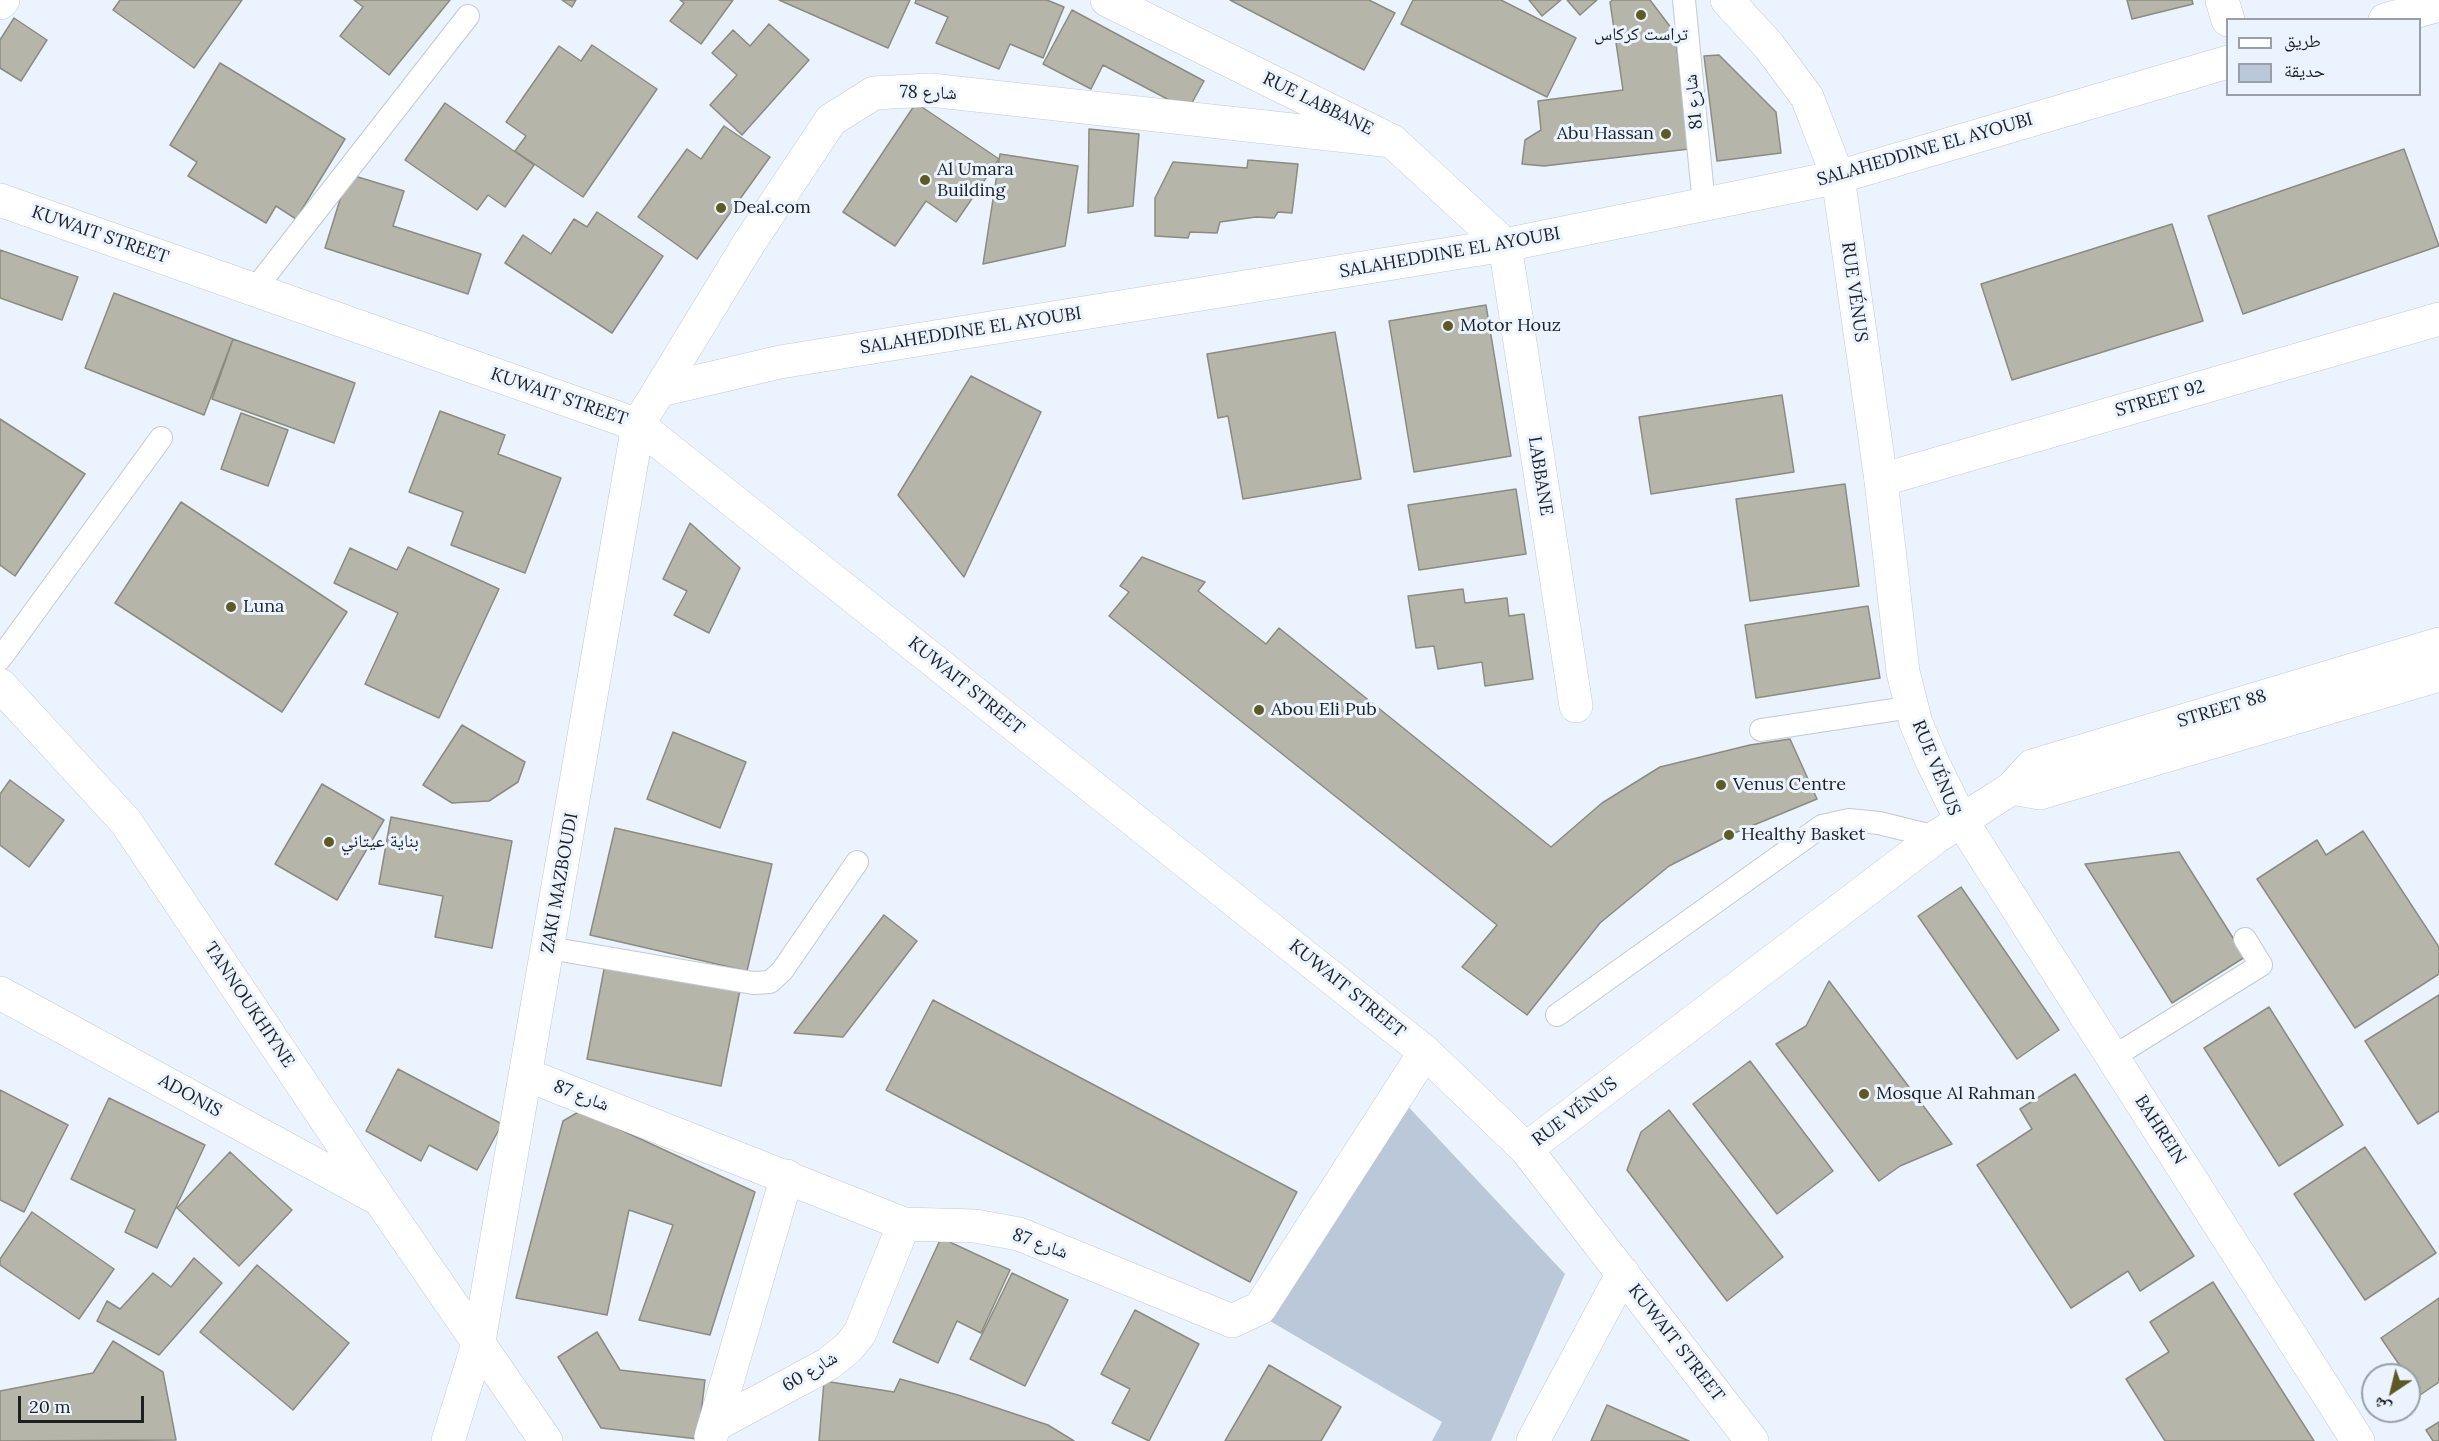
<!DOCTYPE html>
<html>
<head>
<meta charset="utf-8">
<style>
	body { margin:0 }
	#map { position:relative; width:2439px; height:1441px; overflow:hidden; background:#ebf4fe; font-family:Lora,"Noto Naskh Arabic",serif }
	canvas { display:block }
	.legend { position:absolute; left:2226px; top:18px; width:195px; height:78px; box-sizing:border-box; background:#ebf4fe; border:2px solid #989fa6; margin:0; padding:8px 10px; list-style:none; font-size:18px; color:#1c1f23 }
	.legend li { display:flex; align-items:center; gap:12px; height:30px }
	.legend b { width:30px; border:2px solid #989fa6 }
	.north { position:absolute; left:2361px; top:1363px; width:60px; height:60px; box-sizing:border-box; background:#ebf4fe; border:2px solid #989fa6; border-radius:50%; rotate:215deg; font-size:16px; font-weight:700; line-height:24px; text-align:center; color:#1c1f23 }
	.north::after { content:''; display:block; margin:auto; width:21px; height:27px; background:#5d5a26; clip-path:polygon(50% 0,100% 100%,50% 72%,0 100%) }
	.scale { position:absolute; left:18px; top:1396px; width:126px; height:27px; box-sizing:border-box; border:3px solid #1c1f23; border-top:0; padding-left:8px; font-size:18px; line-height:21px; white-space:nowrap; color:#1c1f23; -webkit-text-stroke:4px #ebf4fe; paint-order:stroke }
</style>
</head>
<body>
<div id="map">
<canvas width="2439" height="1441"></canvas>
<ul class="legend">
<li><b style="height:8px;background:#fff"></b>طريق</li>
<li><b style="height:16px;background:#bac8d9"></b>حديقة</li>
</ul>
<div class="north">ش</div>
<div class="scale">20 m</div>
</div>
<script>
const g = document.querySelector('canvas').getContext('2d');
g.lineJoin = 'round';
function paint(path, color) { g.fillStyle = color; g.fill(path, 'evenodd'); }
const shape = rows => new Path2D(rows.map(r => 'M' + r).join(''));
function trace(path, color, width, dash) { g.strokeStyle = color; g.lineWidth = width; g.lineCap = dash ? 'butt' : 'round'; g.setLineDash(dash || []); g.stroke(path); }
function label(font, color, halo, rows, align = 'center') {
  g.font = font + ' Lora,"Noto Naskh Arabic",serif'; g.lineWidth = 6; g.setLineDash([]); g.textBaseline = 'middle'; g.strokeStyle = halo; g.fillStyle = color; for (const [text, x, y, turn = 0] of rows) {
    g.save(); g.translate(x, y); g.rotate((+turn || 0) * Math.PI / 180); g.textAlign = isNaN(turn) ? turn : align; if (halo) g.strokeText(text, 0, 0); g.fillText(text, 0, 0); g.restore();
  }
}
paint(shape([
	[1403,1101,1565,1274,1491,1441,1432,1441,1442,1422,1270,1321]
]), '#bac8d9');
const building = shape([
	[120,0,242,0,194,68,113,10,120,0],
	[354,0,450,0,389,75,340,36,363,7,354,0],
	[562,0,576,0,572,7,562,0],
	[680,0,733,0,701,44,670,21,684,3,680,0],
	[779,0,910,0,888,48,779,0],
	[916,0,1047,0,1064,7,1043,58,1010,44,999,69,936,43,948,17,915,3,916,0],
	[1230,0,1369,0,1395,13,1364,70,1230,0],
	[1413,0,1501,0,1576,38,1547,97,1401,24,1413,0],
	[1529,0,1561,0,1542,16,1529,0],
	[1567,0,1597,0,1580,15,1567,0],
	[1613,0,1650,0,1675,33,1689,149,1544,166,1522,164,1525,140,1541,130,1538,101,1623,90,1610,2,1613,0],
	[2127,0,2192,0,2193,4,2132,19,2127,0],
	[1072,10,1204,81,1188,110,1103,65,1091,89,1043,64,1072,10],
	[14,18,47,40,21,81,0,68,0,40,14,18],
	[769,24,809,60,742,135,710,105,737,75,712,53,733,30,750,46,769,24],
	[592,45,657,89,583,197,515,151,526,136,506,122,559,46,581,61,592,45],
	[1719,55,1776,112,1781,153,1717,161,1704,56,1719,55],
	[220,63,345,139,296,219,276,206,266,223,188,176,197,162,170,145,220,63],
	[445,103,534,165,505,207,488,195,477,210,405,160,445,103],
	[916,103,999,159,956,222,926,201,895,246,843,212,916,103],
	[724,126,770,157,697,259,638,217,687,149,701,159,724,126],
	[1089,129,1139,134,1133,206,1088,213,1089,129],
	[2404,149,2439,246,2243,314,2208,216,2404,149],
	[1000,154,1078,166,1065,246,983,264,1000,154],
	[1248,160,1298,164,1292,213,1278,212,1274,218,1256,217,1220,222,1217,233,1190,232,1188,238,1155,236,1155,198,1173,162,1247,168,1248,160],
	[348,174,404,191,393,226,481,254,468,294,325,248,348,174],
	[597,212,663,256,612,333,505,263,523,235,551,254,574,219,587,227,597,212],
	[2172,224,2203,321,2012,380,1981,284,2172,224],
	[0,250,78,277,62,320,0,298,0,250],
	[114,293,233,339,204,415,85,368,114,293],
	[1486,305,1511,456,1414,472,1389,321,1486,305],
	[1335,332,1361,479,1243,499,1228,416,1218,418,1207,354,1335,332],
	[233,339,355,383,334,443,212,399,233,339],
	[971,376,1041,412,964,577,898,495,971,376],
	[1782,395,1794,472,1651,494,1639,417,1782,395],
	[440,411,505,435,498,454,561,478,525,573,451,545,463,512,409,492,440,411],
	[241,413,288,430,268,486,221,469,241,413],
	[0,419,85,474,15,576,0,565,0,419],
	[1845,484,1859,586,1750,601,1736,499,1845,484],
	[1516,489,1526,554,1419,570,1408,505,1516,489],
	[181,502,347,612,282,712,115,603,181,502],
	[690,523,740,568,709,633,674,615,687,591,663,579,690,523],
	[408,547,499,589,439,718,365,684,398,613,334,583,350,548,397,570,408,547],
	[1142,557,1205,582,1198,591,1266,644,1279,628,1551,847,1602,803,1660,767,1750,745,1790,739,1817,799,1732,834,1669,866,1600,923,1527,1015,1462,967,1497,925,1109,616,1129,592,1120,586,1142,557],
	[1463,589,1465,603,1507,598,1509,616,1524,614,1533,679,1485,686,1482,662,1438,669,1434,646,1416,648,1408,596,1463,589],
	[1868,606,1880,678,1756,698,1745,625,1868,606],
	[462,725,525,762,518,782,489,801,452,803,423,785,462,725],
	[673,732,746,762,720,828,647,799,673,732],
	[10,780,64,820,29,867,0,845,0,794,10,780],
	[322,784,384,820,337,900,275,864,322,784],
	[391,817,512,841,492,948,435,937,443,896,379,884,391,817],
	[615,828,772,864,747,971,590,935,615,828],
	[2363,831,2439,947,2439,974,2355,1028,2257,879,2317,840,2326,855,2363,831],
	[2179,852,2245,957,2172,1003,2085,864,2179,852],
	[1961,887,2059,1030,2017,1059,1918,916,1961,887],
	[884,915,917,941,843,1037,794,1033,884,915],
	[605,964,740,990,721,1086,587,1059,605,964],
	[1829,981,1952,1144,1900,1166,1879,1181,1776,1044,1806,1026,1829,981],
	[2439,995,2439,1111,2418,1124,2365,1041,2439,995],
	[933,1000,1297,1192,1250,1282,886,1090,933,1000],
	[2269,1007,2343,1125,2279,1166,2204,1048,2269,1007],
	[1750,1061,1833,1171,1777,1214,1693,1104,1750,1061],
	[398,1069,502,1124,477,1170,429,1145,421,1161,366,1131,398,1069],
	[2075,1074,2194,1256,2140,1291,2128,1271,2071,1308,1977,1165,2032,1129,2020,1109,2075,1074],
	[0,1090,68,1125,24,1212,0,1200,0,1090],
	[109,1098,205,1145,157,1248,125,1232,135,1210,71,1179,109,1098],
	[1669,1110,1783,1257,1727,1301,1627,1170,1641,1132,1669,1110],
	[580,1111,755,1192,710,1335,639,1320,673,1225,629,1210,607,1315,516,1298,563,1121,580,1111],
	[2365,1147,2436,1253,2365,1300,2294,1194,2365,1147],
	[230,1152,292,1210,239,1266,177,1208,230,1152],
	[32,1212,114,1269,79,1319,0,1265,0,1259,32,1212],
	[941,1238,1010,1270,981,1333,957,1321,938,1363,893,1342,941,1238],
	[194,1258,222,1283,159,1355,97,1321,107,1301,120,1309,153,1273,171,1287,194,1258],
	[257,1265,349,1343,293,1410,200,1332,257,1265],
	[1012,1273,1068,1300,1025,1386,970,1359,1012,1273],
	[2213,1282,2314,1441,2165,1441,2126,1379,2169,1352,2150,1322,2213,1282],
	[2439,1298,2439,1382,2420,1395,2381,1338,2439,1298],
	[1135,1310,1199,1344,1149,1441,1112,1423,1130,1389,1101,1374,1135,1310],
	[597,1332,620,1370,705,1380,698,1439,601,1428,558,1357,597,1332],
	[113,1341,163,1372,176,1440,0,1441,0,1391,93,1373,113,1341],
	[1269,1365,1341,1407,1321,1441,1225,1441,1269,1365],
	[900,1379,958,1395,1048,1425,1074,1441,819,1441,824,1381,894,1392,900,1379],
	[1607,1405,1689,1441,1591,1441,1607,1405],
	[2439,1422,2439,1441,2433,1441,2426,1430,2439,1422]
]);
paint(building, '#b5b5aa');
trace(building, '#8b8b80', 1.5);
const service = shape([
	[1684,0,1704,205],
	[255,289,468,16],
	[0,659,161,438],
	[1761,730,1912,707],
	[549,948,753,983,770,982,782,971,857,862],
	[1557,1015,1822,826,1849,820,1879,823,1936,837],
	[2113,1057,2261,965,2245,939]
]);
const minor = shape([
	[1107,0,1392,141,1505,245,1576,706],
	[2222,0,2228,20],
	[0,3,3,0],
	[2385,20,2439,5],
	[0,200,638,425,1425,1052,1526,1149,1752,1441],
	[661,390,780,362,1505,245,1838,177,2228,62],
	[1881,480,2439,319],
	[0,685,126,822,380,1200,546,1441],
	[2012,788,2040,793,2439,675],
	[0,993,375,1197],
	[527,1075,904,1224,975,1226,1019,1234,1232,1321,1260,1308,1425,1052],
	[1526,1149,1936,837,2012,788,2032,766,2439,644],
	[715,1425,828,1364,848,1348,860,1333,904,1224],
	[711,1437,787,1176],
	[448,1441,479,1341,638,425,749,243,831,120,874,93,930,90,1392,141],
	[1533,1441,1623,1273]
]);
const secondary = shape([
	[1727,0,1769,46,1807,97,1838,177,1881,480,1903,672,1916,723,1932,761,1961,820,2358,1441]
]);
trace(service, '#c2cad4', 24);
trace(minor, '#c2cad4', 34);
trace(secondary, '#c2cad4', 34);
trace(service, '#fff', 22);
trace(minor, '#fff', 33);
trace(secondary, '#fff', 33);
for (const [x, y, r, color] of [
	[1641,15,6,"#5d5a26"],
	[1666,134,6,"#5d5a26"],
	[925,180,6,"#5d5a26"],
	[721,208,6,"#5d5a26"],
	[1448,326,6,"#5d5a26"],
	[231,607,6,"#5d5a26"],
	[1259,710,6,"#5d5a26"],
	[1721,785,6,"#5d5a26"],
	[1729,835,6,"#5d5a26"],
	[329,842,6,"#5d5a26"],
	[1864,1094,6,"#5d5a26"]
]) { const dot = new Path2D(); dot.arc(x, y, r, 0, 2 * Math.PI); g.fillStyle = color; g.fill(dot); trace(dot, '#ebf4fe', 2); }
label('18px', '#1c1f23', '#ebf4fe', [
	["تراست كركاس",1641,35,"center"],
	["Abu Hassan",1654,134,"right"],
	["Al Umara",937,170],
	["Building",937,191],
	["Deal.com",733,208],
	["Motor Houz",1460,326],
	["Luna",243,607],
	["Abou Eli Pub",1271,710],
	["Venus Centre",1733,785],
	["Healthy Basket",1741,835],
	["بناية عيتاني",341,842],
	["Mosque Al Rahman",1876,1094]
], 'left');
label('18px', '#1c1f23', '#ebf4fe', [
	["شارع 78",928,93,2],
	["شارع 81",1694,102,-96],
	["RUE LABBANE",1318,104,26],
	["SALAHEDDINE EL AYOUBI",1925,150,-16],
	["KUWAIT STREET",100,235,19],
	["SALAHEDDINE EL AYOUBI",1450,253,-10],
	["RUE VÉNUS",1854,292,82],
	["SALAHEDDINE EL AYOUBI",971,331,-9],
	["KUWAIT STREET",559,397,19],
	["STREET 92",2160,399,-16],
	["LABBANE",1540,476,81],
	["KUWAIT STREET",966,686,39],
	["STREET 88",2222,709,-17],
	["RUE VÉNUS",1936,768,68],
	["ZAKI MAZBOUDI",560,883,-80],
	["KUWAIT STREET",1347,989,39],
	["TANNOUKHIYNE",249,1005,56],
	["ADONIS",190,1096,29],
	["شارع 87",581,1096,21],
	["RUE VÉNUS",1575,1112,-37],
	["BAHREIN",2160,1130,57],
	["شارع 87",1040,1244,20],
	["KUWAIT STREET",1676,1343,52],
	["شارع 60",810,1372,-31]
]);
</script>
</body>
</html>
